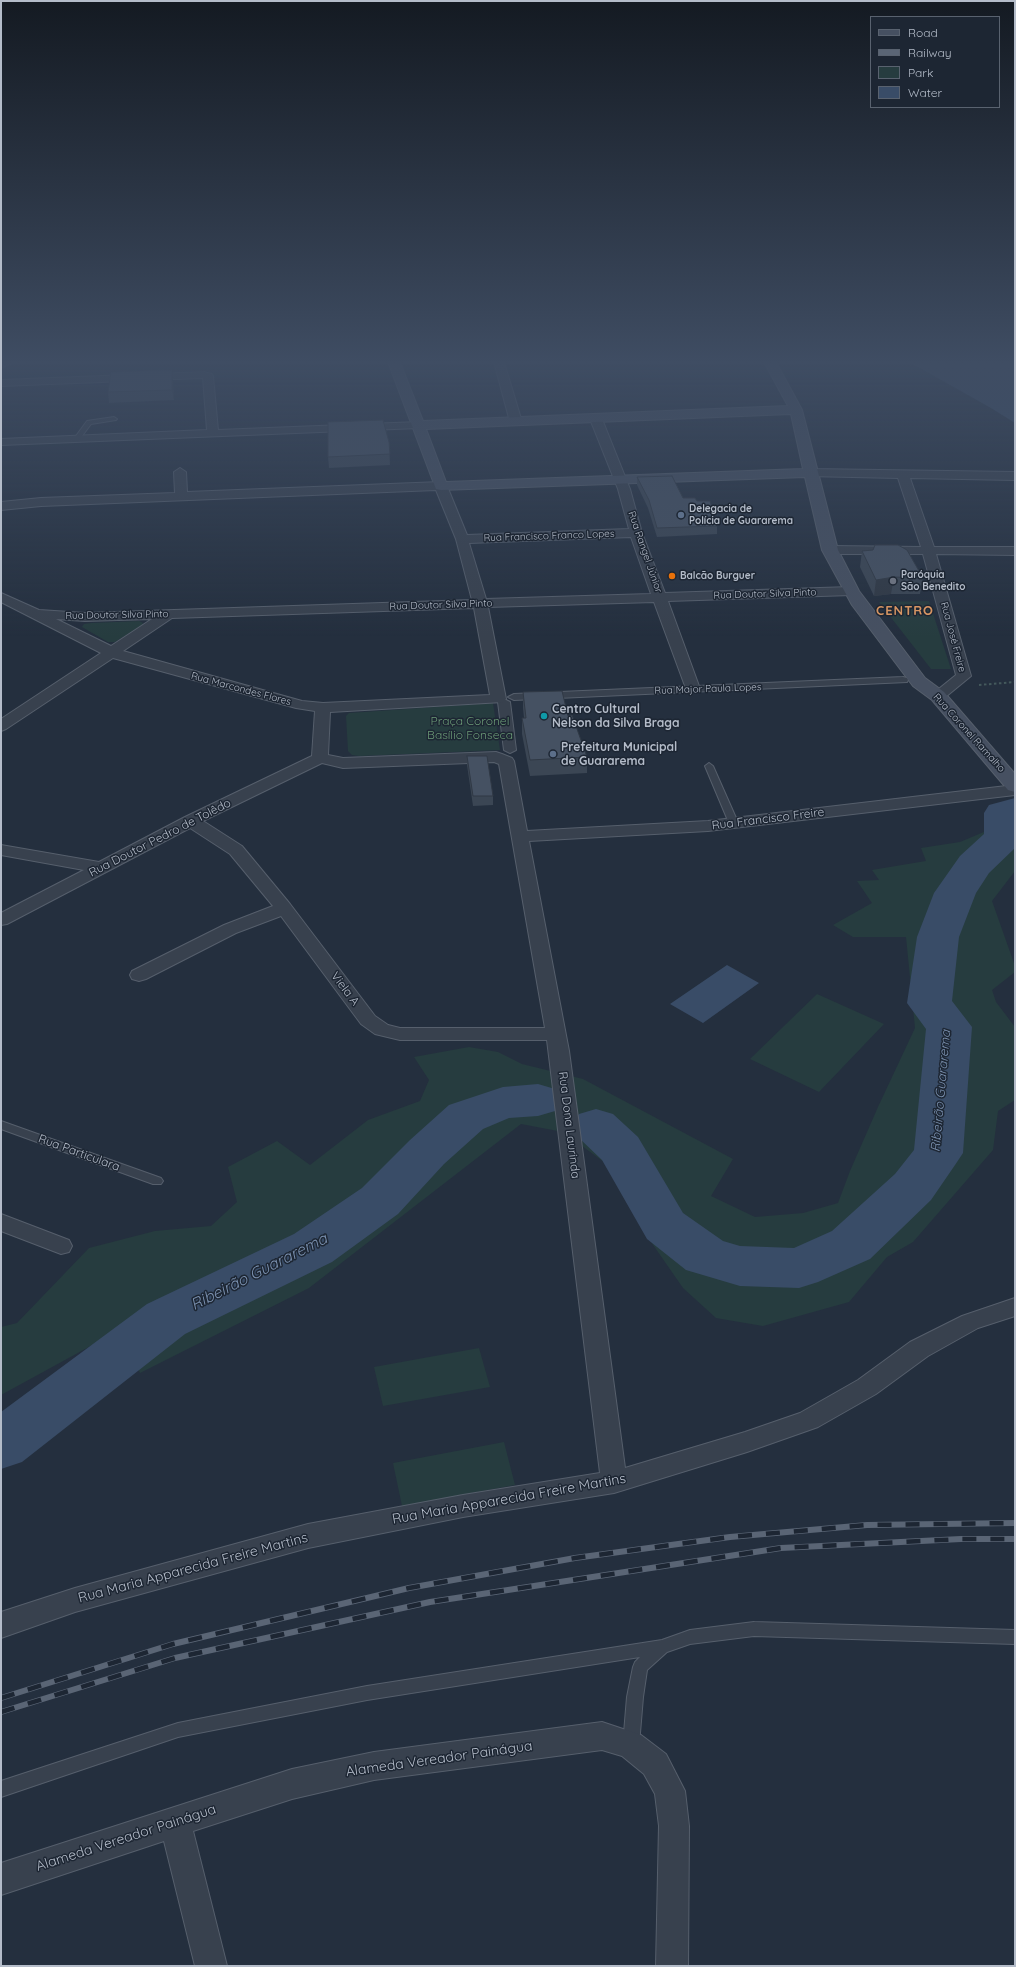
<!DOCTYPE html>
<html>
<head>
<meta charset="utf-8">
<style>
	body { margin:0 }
	#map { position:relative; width:1016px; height:1967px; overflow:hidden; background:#242f3e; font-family:Quicksand,sans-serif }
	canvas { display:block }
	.frame { position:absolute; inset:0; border:2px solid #b4bcc9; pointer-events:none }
	.legend { position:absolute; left:870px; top:16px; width:130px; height:92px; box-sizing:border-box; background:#1d2633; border:1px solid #59626f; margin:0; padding:5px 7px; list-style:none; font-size:12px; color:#b4bcc9 }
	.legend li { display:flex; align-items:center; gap:8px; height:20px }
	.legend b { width:20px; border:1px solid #59626f }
</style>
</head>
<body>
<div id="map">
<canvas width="1016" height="1967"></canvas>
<div class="frame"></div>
<ul class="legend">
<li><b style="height:5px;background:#465061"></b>Road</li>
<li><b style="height:5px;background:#5a6575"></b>Railway</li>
<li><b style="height:11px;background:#263c3f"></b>Park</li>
<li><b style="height:11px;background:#394c67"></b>Water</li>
</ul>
</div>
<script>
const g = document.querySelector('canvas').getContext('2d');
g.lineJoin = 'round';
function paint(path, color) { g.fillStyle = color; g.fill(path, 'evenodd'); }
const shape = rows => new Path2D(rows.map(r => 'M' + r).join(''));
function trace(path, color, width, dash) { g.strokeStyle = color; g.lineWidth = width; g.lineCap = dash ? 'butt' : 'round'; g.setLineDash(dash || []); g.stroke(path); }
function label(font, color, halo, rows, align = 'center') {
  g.font = font + ' Quicksand,sans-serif'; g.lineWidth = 3; g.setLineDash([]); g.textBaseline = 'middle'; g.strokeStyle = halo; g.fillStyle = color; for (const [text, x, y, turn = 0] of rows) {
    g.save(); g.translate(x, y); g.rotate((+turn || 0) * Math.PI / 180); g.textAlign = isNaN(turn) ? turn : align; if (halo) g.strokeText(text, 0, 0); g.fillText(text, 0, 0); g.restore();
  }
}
paint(shape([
	[929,601,951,669,931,669,879,602],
	[139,621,143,623,142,625,115,642,108,642,82,627,84,624,91,623],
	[493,703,500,750,359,756,352,755,348,751,346,716,349,713],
	[991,829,1010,842,1015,842,1015,871,992,901,1015,966,1015,972,992,990,996,1002,1015,1027,1015,1100,998,1111,993,1150,913,1242,887,1257,849,1302,763,1326,716,1318,683,1288,649,1239,612,1168,563,1132,521,1124,309,1288,140,1373,118,1331,1,1395,1,1327,17,1323,89,1248,155,1231,211,1226,237,1202,228,1167,277,1141,310,1165,368,1120,420,1101,429,1080,414,1057,469,1047,498,1052,522,1064,583,1079,733,1159,711,1196,755,1217,803,1213,838,1203,850,1171,878,1107,915,1028,906,937,853,937,833,925,872,903,857,881,879,880,872,870,926,861,921,848,960,842],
	[817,994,884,1024,819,1092,750,1059],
	[479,1348,490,1387,383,1406,374,1367],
	[504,1442,515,1485,402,1506,393,1463]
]), '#263c3f');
paint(shape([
	[909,362,1015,363,1015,423,991,408],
	[727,965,759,983,703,1023,670,1004]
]), '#394c67');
paint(shape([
	[1015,798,1015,848,989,873,976,893,959,937,952,1001,972,1027,963,1153,955,1165,931,1200,870,1259,818,1282,799,1288,740,1286,686,1270,647,1239,602,1160,579,1138,572,1126,579,1114,596,1109,613,1114,638,1137,683,1213,723,1241,740,1246,794,1248,832,1231,895,1174,914,1150,926,1029,907,1003,917,937,934,893,960,856,984,834,984,813,989,805,1015,798],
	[538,1084,555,1089,562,1100,555,1111,538,1116,509,1118,483,1129,444,1164,398,1214,332,1262,185,1334,22,1462,1,1469,1,1412,147,1304,294,1234,362,1188,410,1140,449,1105,503,1087,538,1084]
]), '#394c67');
const service = shape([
	[114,417,117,419,116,420,91,424,82,436,82,440,77,439,76,436,87,421,114,417],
	[709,763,713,766,736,818,736,825,730,825,729,823,705,766,709,763],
	[1,1121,161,1178,163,1181,161,1184,153,1184,1,1129,1,1121],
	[754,1622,1015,1630,1015,1644,754,1636,690,1644,667,1652,647,1670,643,1697,639,1745,637,1750,631,1752,625,1750,623,1745,627,1697,633,1667,635,1662,640,1657,367,1700,178,1737,1,1797,1,1781,178,1723,367,1686,662,1640,690,1630,754,1622]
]);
const pedestrian = shape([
	[903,677,907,678,908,680,907,682,514,700,508,697,514,694,903,677],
	[504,699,510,702,516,750,510,753,504,750,498,702,504,699]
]);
const minor = shape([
	[1,362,14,362,1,368,1,362],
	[494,362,504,362,522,422,520,424,516,425,510,422,494,362],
	[204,372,212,374,213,376,218,430,419,422,425,425,419,428,1,445,1,439,207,430,203,378,1,386,1,380,204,372],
	[596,416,602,419,630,489,642,533,665,593,851,587,856,588,858,591,856,594,851,595,668,601,699,686,697,689,692,690,687,689,685,686,654,602,488,607,506,699,503,702,330,712,328,755,343,758,496,752,502,754,512,758,514,761,527,831,708,821,1015,785,1015,795,708,831,529,841,569,1051,625,1468,745,1432,800,1413,858,1380,910,1342,962,1316,1015,1298,1015,1316,978,1328,928,1356,876,1394,818,1427,747,1452,614,1493,463,1517,308,1548,75,1612,1,1638,1,1612,75,1588,308,1524,463,1495,600,1473,547,1040,400,1040,375,1034,361,1024,281,916,236,933,146,979,139,981,132,979,130,975,132,971,224,925,273,906,230,854,190,828,7,924,1,925,1,913,84,870,1,855,1,845,99,862,185,817,312,756,315,711,296,708,113,658,6,729,1,731,1,719,101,653,1,602,1,593,39,610,85,613,472,600,456,539,436,490,41,506,1,510,1,502,41,498,175,493,174,472,180,468,186,472,187,492,441,482,447,486,467,535,629,529,618,489,590,419,596,416],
	[631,537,651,594,486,599,469,543,631,537],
	[474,608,490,695,323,703,302,701,123,651,172,618,474,608],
	[56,619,85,621,152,619,111,646,56,619],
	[494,762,499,764,545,1028,400,1028,388,1025,375,1016,290,904,242,846,203,821,322,763,343,768,494,762],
	[811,469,1015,472,1015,480,910,478,934,547,1015,547,1015,555,936,554,971,676,943,699,933,699,930,696,956,675,923,554,830,554,825,553,824,550,825,547,830,546,921,547,898,478,807,476,805,473,807,470,811,469],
	[1,1214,69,1240,72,1246,69,1252,61,1254,1,1231,1,1214],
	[602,1722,641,1735,666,1754,685,1791,689,1826,688,1966,656,1966,659,1826,655,1794,644,1774,622,1756,602,1750,374,1780,292,1799,193,1831,227,1966,195,1966,164,1841,1,1895,1,1863,292,1769,374,1752,602,1722]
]);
const secondary = shape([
	[388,362,400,362,423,421,788,406,764,362,776,362,802,410,838,550,859,591,925,678,944,692,1015,774,1015,792,1008,790,932,700,913,686,852,605,822,550,805,477,441,490,436,489,388,362],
	[791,414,803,469,446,482,426,429,791,414]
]);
trace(service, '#565f6c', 2);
trace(pedestrian, '#565f6c', 2);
trace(minor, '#565f6c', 2);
trace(secondary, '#565f6c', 2);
trace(shape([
	[979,685,1015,682]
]), '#44595c', 2, [2.5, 2.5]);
paint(service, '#38414e');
paint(pedestrian, '#38414e');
paint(minor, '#38414e');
paint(secondary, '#465061');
const rail = shape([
	[1,1698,173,1644,409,1588,575,1558,730,1537,867,1525,1015,1523],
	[1,1712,175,1658,430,1602,781,1548,961,1539,1015,1539]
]);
trace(rail, '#5a6575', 6);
trace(rail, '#1d2633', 4.5, [14]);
paint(shape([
	[173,381,174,400,109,403,108,392],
	[389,442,390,465,329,468,328,457],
	[637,477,683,498,717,526,717,534,657,537,648,508,637,485],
	[862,551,923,578,920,594,891,594,874,596,860,567],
	[523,692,568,716,587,757,587,773,530,776,522,734,522,718,524,718,523,708],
	[467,756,493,796,493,805,473,806,467,765]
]), '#3b4654');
paint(shape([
	[172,370,173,381,174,400,172,390],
	[894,577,891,594,874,596,876,580]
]), '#303945');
const building = shape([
	[172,370,172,390,108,392,111,372,172,370],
	[383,420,389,442,390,454,328,457,328,422,383,420],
	[672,476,683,498,695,498,697,501,710,501,717,526,657,528,649,500,637,477,672,476],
	[875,545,898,545,907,550,923,578,894,577,876,580,862,551,873,550,875,545],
	[562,691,568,716,572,715,587,757,530,760,522,718,526,718,523,692,562,691],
	[467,756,487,756,493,796,473,796,467,756]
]);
paint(building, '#455162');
trace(building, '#303945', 1);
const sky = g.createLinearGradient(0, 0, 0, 637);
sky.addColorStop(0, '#141a22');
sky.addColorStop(0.57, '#3f4d63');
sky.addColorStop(1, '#3f4d6300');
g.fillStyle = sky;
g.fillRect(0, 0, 1016, 637);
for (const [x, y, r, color] of [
	[681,515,4,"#5c6f8a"],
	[672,576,4,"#e8710a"],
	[893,581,4,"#6b7280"],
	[544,716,4,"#0f9aa8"],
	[553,754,4,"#5c6f8a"]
]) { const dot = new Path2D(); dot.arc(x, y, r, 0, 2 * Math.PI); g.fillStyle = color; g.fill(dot); trace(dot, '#1d2633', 1.5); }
label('bold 10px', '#b4bcc9', '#1d2633', [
	["Delegacia de",689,509],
	["Polícia de Guararema",689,521],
	["Paróquia",901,575],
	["São Benedito",901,587],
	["Balcão Burguer",680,576]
], 'left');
label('10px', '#b4bcc9', '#1d2633', [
	["Rua Francisco Franco Lopes",549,536,-2],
	["Rua Rangel Júnior",645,552,71],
	["Rua Doutor Silva Pinto",765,594,-2],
	["Rua Doutor Silva Pinto",441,605,-2],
	["Rua Doutor Silva Pinto",117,615,-1],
	["Rua José Freire",953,637,75],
	["Rua Marcondes Flores",241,689,15],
	["Rua Major Paula Lopes",708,689,-2],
	["Rua Coronel Ramalho",969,733,48]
]);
label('bold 12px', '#b4bcc9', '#1d2633', [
	["Centro Cultural",552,709],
	["Nelson da Silva Braga",552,723],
	["Prefeitura Municipal",561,747],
	["de Guararema",561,761]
], 'left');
label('12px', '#6b9a76', '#1d2633', [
	["Praça Coronel",470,721],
	["Basílio Fonseca",470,735]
]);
label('12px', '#b4bcc9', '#1d2633', [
	["Rua Francisco Freire",768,819,-7],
	["Rua Doutor Pedro de Tolêdo",160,838,-27],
	["Viela A",345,989,53],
	["Rua Dona Laurinda",569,1125,83],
	["Rua Particulara",79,1153,20]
]);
g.letterSpacing = '1px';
label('bold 13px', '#d59563', '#1d2633', [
	["CENTRO",905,611]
]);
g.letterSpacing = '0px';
label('italic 13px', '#7c92b1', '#1d2633', [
	["Ribeirão Guararema",941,1091,-85]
]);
label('14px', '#b4bcc9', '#1d2633', [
	["Rua Maria Apparecida Freire Martins",509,1499,-10],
	["Rua Maria Apparecida Freire Martins",193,1568,-15],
	["Alameda Vereador Painágua",439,1759,-8],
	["Alameda Vereador Painágua",126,1838,-18]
]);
label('italic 16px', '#7c92b1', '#1d2633', [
	["Ribeirão Guararema",259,1272,-27]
]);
</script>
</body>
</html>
